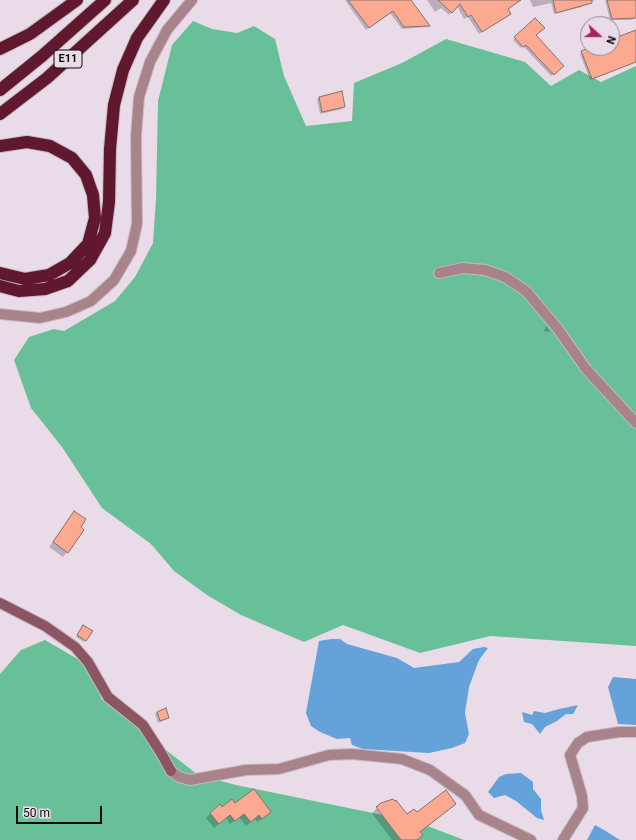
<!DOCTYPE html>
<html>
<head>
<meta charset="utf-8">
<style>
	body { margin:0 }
	#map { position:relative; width:636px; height:840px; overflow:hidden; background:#e9dbe7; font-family:Roboto,sans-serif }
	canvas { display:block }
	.north { position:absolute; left:580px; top:16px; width:40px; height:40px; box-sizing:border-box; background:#e9dbe7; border:1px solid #918790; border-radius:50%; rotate:111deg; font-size:11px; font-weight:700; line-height:16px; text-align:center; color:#0e0a0e }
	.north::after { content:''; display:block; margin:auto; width:14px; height:18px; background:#a91f62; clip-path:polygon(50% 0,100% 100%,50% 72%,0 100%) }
	.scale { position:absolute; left:16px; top:806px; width:86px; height:18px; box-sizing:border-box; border:2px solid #0e0a0e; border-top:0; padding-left:5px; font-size:12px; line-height:14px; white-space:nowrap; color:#0e0a0e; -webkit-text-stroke:3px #e9dbe7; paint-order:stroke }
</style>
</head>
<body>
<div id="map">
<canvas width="636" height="840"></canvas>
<div class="north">N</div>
<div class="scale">50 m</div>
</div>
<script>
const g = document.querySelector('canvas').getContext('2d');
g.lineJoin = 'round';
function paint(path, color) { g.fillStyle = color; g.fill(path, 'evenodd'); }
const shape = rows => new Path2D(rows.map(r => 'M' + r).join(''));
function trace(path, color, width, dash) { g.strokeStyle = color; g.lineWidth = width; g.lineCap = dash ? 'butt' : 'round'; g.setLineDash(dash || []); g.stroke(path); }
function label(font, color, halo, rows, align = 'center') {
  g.font = font + ' Roboto,sans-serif'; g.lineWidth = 4; g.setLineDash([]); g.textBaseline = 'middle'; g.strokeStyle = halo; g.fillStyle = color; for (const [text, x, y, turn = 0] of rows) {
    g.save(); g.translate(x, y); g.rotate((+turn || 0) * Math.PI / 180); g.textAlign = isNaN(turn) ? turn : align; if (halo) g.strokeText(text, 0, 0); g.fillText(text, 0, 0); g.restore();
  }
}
paint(shape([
	[193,21,212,29,237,33,254,26,275,39,284,76,306,126,352,121,354,83,402,63,446,39,525,62,551,86,579,70,601,82,636,66,636,646,490,636,420,653,343,625,304,642,241,615,207,595,174,571,151,544,102,508,62,447,31,408,14,360,29,337,54,329,64,331,115,301,135,277,153,243,156,199,158,101,172,45],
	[45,640,88,665,102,700,198,775,236,785,417,822,464,840,0,840,0,674,21,650]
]), '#68c099');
paint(shape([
	[331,639,340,639,347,644,397,658,414,668,459,662,473,649,484,647,488,648,479,660,469,687,465,713,469,734,465,743,452,748,429,753,363,749,352,745,350,738,337,739,320,732,311,726,306,713,319,641],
	[613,677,636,679,636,725,618,724,608,687],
	[578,705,573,714,566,714,557,721,545,727,540,734,532,724,524,722,522,712,532,715,534,711,545,713,559,709],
	[521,773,533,782,533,789,541,799,541,810,544,820,537,818,516,801,505,795,494,798,488,792,499,777,506,774],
	[595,825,604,830,620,840,587,840]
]), '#65a2da');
paint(shape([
	[345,0,410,0,428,25,427,27,402,29,390,13,366,30],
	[427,0,501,0,510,14,479,34,468,17,464,19,457,6,449,15,441,8,435,12],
	[530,0,596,0,583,3,582,7,554,14,551,3,533,7],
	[605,0,636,0,636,17,632,20,610,20],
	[535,19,535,35,563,66,551,76,523,46,521,48,513,40],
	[636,31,636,62,590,80,580,54,592,48,612,48,612,40],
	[319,97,344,107,342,109,320,114,317,99],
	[546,326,550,331,548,332,544,331],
	[74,512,67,552,63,557,49,547],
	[82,628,85,640,84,642,76,637],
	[157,712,168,718,158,723,155,714],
	[235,805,266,816,257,822,255,819,246,826,239,817,230,824,226,818,214,828,206,818,210,814,222,808],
	[377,808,406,816,417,814,419,832,417,840,392,840,372,813]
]), '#0003');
const building = shape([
	[348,0,411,0,430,26,404,27,393,11,369,28,348,0],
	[438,0,521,0,508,9,511,14,482,32,471,15,468,17,460,4,452,13,438,0],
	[553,0,592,0,592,3,556,13,553,0],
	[607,0,636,0,636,18,612,19,607,0],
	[535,18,545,28,536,35,564,66,554,75,526,45,523,47,514,37,535,18],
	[636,30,636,62,592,79,581,51,589,48,612,48,612,39,636,30],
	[342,91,345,107,322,112,319,97,342,91],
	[74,511,86,519,81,527,84,530,68,553,53,542,74,511],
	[83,625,93,631,86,641,77,635,83,625],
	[166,708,169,718,160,721,157,712,166,708],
	[254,789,271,812,262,819,259,815,251,822,244,814,235,821,230,815,219,824,210,813,220,804,222,807,232,799,235,803,254,789],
	[446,790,456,804,420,832,423,835,417,840,401,840,376,807,381,803,393,799,395,801,396,800,407,814,414,809,417,812,446,790]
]);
paint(building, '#fca991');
trace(building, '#83726e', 1);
const street = shape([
	[439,273,463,268,485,270,505,277,526,291,558,329,586,369,636,423],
	[0,314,40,318,66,312,91,301,114,280,131,251,137,224,136,136,139,97,150,62,167,30,192,0],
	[171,771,179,777,190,780,246,770,279,769,329,755,352,754,402,759,430,770,465,795,479,815,531,840],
	[563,840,583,808,582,796,570,755,578,743,587,737,619,732,636,732]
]);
const secondary = shape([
	[0,603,45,626,75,647,88,662,108,697,143,725,161,753,171,771]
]);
const highway = shape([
	[0,49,30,34,77,0],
	[0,90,42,56,105,0],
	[0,114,47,78,133,0],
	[0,146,27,142,50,146,72,158,86,175,93,195,95,218,88,244,70,263,49,275,25,279,0,273],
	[0,286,19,291,45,289,68,281,90,260,105,233,109,202,110,149,114,105,123,70,137,38,164,0]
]);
trace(street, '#c6bac4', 12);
trace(secondary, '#c6bac4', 12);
trace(highway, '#c6bac4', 14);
trace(street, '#a9838a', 10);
trace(secondary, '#8b5662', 10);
trace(highway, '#5f182e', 12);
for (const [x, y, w] of [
	[68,59,28]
]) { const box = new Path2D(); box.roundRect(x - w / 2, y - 9, w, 18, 3); g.fillStyle = '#e9dbe7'; g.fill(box); trace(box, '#0e0a0e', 1); }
label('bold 11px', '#0e0a0e', null, [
	["E11",68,59]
]);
</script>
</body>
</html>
